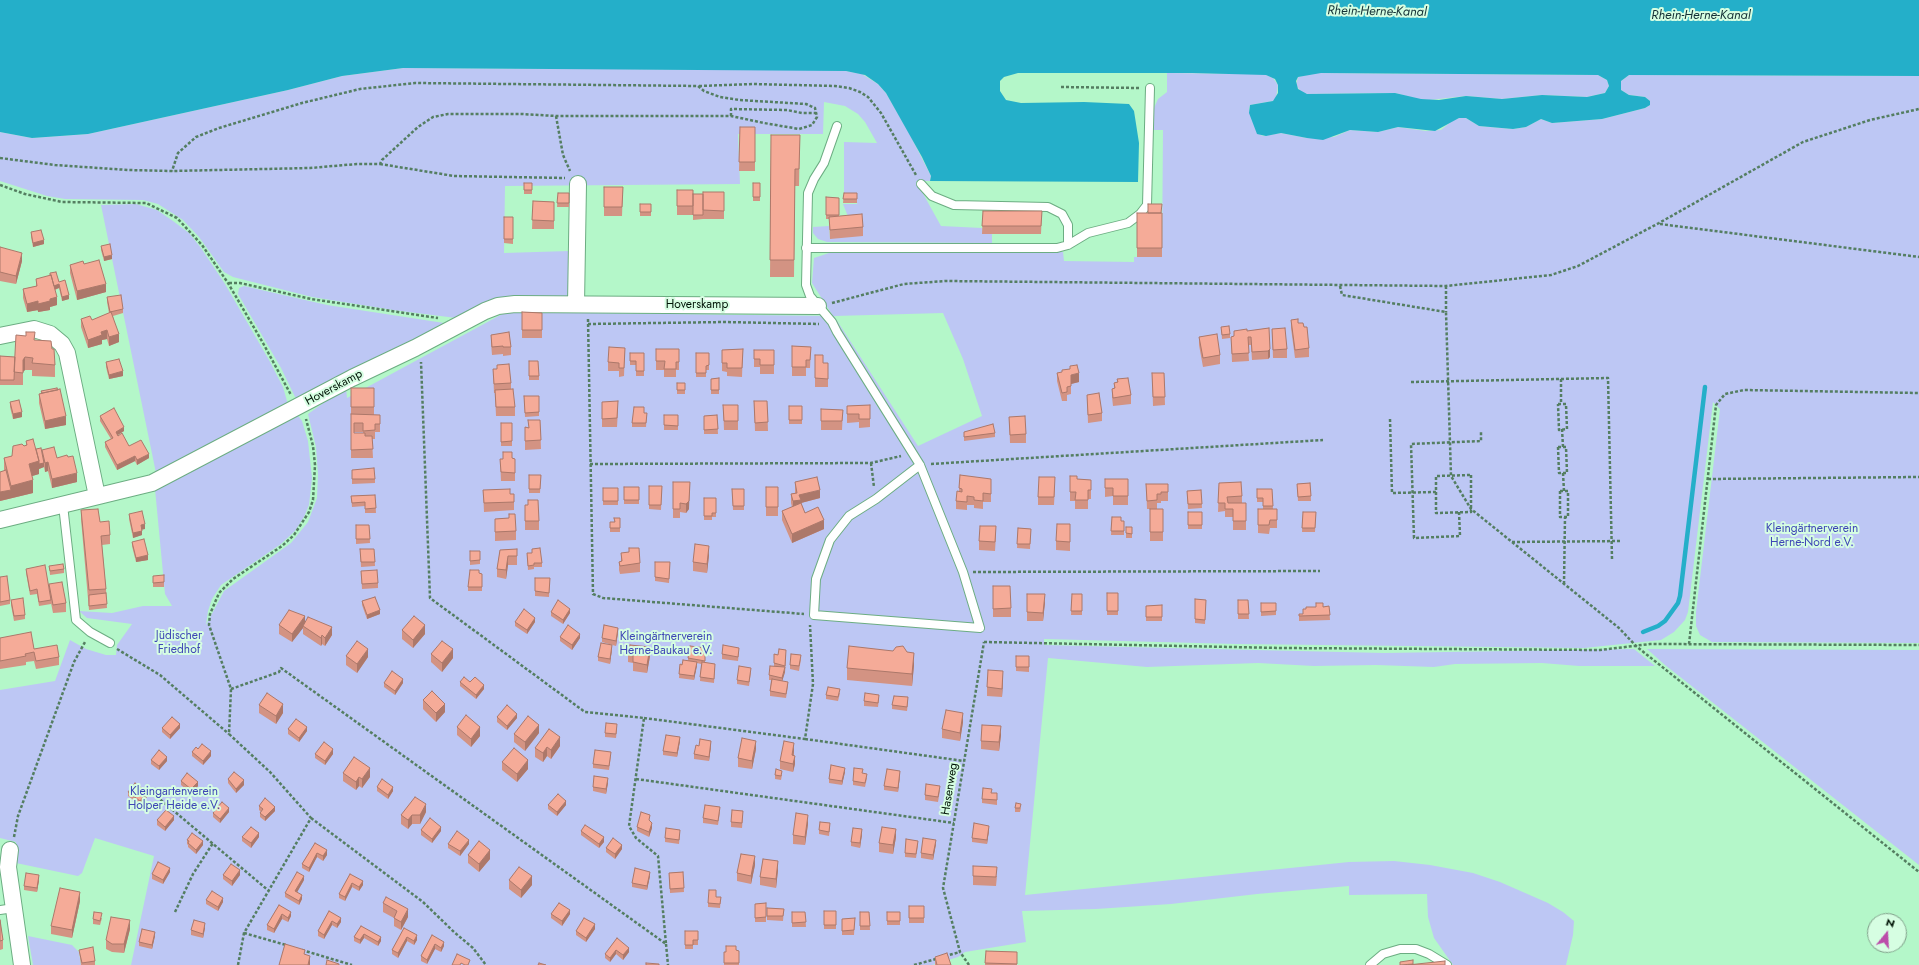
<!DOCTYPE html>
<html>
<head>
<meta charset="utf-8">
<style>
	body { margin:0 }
	#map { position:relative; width:1919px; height:965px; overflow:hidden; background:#b4f7c9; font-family:Jost,sans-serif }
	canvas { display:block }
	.north { position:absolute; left:1867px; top:913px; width:40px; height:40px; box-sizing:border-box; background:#d6fee2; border:1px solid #80a08a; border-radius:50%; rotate:18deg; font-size:11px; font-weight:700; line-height:16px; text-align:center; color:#001406 }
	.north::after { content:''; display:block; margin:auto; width:14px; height:18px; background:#bc4daa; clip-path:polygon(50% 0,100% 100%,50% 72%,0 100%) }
</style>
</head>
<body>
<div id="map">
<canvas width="1919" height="965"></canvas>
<div class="north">N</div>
</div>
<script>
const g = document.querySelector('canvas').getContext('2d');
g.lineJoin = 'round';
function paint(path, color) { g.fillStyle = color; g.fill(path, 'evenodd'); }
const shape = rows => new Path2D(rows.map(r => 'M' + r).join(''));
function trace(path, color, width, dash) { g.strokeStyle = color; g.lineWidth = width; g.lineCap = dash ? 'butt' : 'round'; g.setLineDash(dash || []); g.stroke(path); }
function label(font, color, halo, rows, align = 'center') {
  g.font = font + ' Jost,sans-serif'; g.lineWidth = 4; g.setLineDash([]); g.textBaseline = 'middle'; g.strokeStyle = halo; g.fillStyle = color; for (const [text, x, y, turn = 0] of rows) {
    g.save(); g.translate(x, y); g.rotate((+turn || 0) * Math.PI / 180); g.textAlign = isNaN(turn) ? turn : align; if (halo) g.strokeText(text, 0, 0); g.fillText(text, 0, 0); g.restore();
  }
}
paint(shape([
	[403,68,821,70,846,71,862,74,878,84,886,93,909,133,931,176,930,181,916,181,941,226,982,228,983,234,992,234,992,243,827,242,818,239,813,233,813,227,829,226,830,239,851,224,843,204,857,204,857,198,844,198,844,142,877,143,865,122,858,114,845,106,824,102,823,134,738,134,740,184,505,186,504,253,569,251,569,296,464,319,393,310,312,297,233,277,224,272,199,237,183,220,158,204,143,200,65,199,47,196,0,181,0,132,32,138,88,134,288,90,342,76],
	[1167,73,1264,74,1273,78,1278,85,1276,98,1273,101,1250,105,1249,109,1257,133,1263,136,1281,133,1307,138,1334,137,1350,130,1378,132,1398,127,1426,131,1441,130,1453,120,1459,118,1466,118,1479,126,1513,129,1526,127,1541,119,1552,123,1602,119,1645,108,1650,105,1650,101,1645,97,1629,95,1621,90,1621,81,1629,75,1919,76,1919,643,1712,642,1700,635,1696,626,1696,612,1720,409,1713,402,1688,612,1685,620,1674,632,1661,640,1584,648,1236,644,1044,639,1044,645,1384,653,1634,649,1655,666,1579,666,1542,663,1455,664,1434,667,1376,665,1314,666,1258,663,1147,667,1048,658,1025,895,1349,862,1394,861,1430,865,1473,873,1500,882,1548,903,1563,912,1574,921,1573,935,1566,965,1453,965,1434,938,1428,917,1427,894,1349,895,1349,886,1257,894,1171,904,1096,909,1022,911,1026,942,965,952,958,957,932,965,131,965,154,856,95,838,82,873,78,876,16,863,16,842,0,838,0,690,55,681,70,640,86,649,106,655,116,655,117,645,132,624,87,618,79,611,112,613,143,606,172,606,165,594,155,489,296,413,302,421,308,441,312,478,309,505,304,517,295,531,281,544,221,585,212,599,208,611,206,625,224,591,291,543,308,522,317,498,318,474,316,447,308,414,346,387,347,398,506,312,833,316,812,283,814,258,829,253,1063,252,1064,261,1134,262,1134,257,1162,257,1163,130,1153,130,1154,108,1158,99,1167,92],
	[943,313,963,359,982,416,918,446,834,316],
	[1317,73,1598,75,1607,80,1609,86,1605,93,1587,97,1542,95,1502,99,1466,96,1429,100,1418,99,1395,93,1307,94,1301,92,1296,85,1298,77],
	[136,204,157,210,173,221,189,233,201,248,225,284,269,360,283,387,289,408,156,473,101,205],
	[244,286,327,305,444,323,446,325,298,403,281,368,238,294,239,288],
	[1647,649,1919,650,1919,865,1665,665],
	[28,936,72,945,79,952,81,965,33,965]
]), '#bdc7f4');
paint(shape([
	[0,0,1919,0,1919,76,1629,75,1621,81,1621,90,1629,95,1645,97,1650,101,1650,105,1645,108,1602,119,1552,123,1541,119,1526,127,1513,129,1479,126,1466,118,1459,118,1435,131,1398,127,1378,132,1350,130,1323,140,1307,138,1281,133,1266,136,1257,134,1249,113,1250,105,1273,101,1278,93,1278,85,1275,79,1266,75,1192,73,1018,73,1004,77,1000,81,1000,91,1006,100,1021,103,1084,102,1129,104,1134,111,1139,143,1138,182,930,181,931,176,922,157,886,93,878,84,865,75,846,71,403,68,342,76,288,90,88,134,32,138,0,132],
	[1321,73,1598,75,1607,80,1609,86,1605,93,1587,97,1542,95,1502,99,1466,96,1439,100,1421,99,1395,93,1307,94,1298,89,1296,81,1298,77]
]), '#24afc9');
trace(shape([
	[1643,632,1658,626,1665,621,1678,603,1680,596,1705,387]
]), '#24afc9', 4.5);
const lane = shape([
	[837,126,824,163,814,179,808,193,806,285,810,296,832,322,837,332,920,465,963,572,980,628,814,615,816,579,830,540,849,516,876,499,920,465],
	[921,184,932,196,954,205,1048,207,1062,214,1068,225,1068,245],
	[806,248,1057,248,1068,245,1088,233,1128,223,1140,214,1147,205,1150,88],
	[63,505,76,620,90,632,110,643],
	[0,910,14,908],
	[1370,965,1383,954,1400,949,1416,949,1429,954,1447,965]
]);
const street = shape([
	[576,304,578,184],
	[0,336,34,329,50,334,62,344,67,353,97,496],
	[0,520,152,483,352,378,415,348,485,311,498,306,515,304,818,306],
	[10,850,8,867,22,965]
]);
trace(lane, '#6cad82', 10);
trace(street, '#6cad82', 18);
trace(shape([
	[699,86,753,84,835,86,849,88,860,92,868,97,881,113,916,175],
	[1061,87,1139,88],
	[556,116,563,155,570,171],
	[731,116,731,109,787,110,802,113,816,113],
	[0,158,55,165,128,170,172,171,310,168,357,164,380,164,382,160,418,127,433,117,448,114,522,114,556,116,731,116,764,123,799,129,812,125,817,117,815,108,806,104,739,100,720,97,704,91,698,86,415,83,360,89,302,103,219,128,196,137,178,153,172,171],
	[380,164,454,176,565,178],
	[0,185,25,194,62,202,146,203,177,218,202,245,228,283,263,343,291,395],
	[1660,224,1919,257],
	[229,283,240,283,311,299,438,318],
	[1340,286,1342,295,1446,312,1451,476,1471,509,1619,628,1636,646,1919,872],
	[1446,286,1446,312],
	[832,303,904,284,945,281,1446,286,1551,275,1578,266,1659,223,1803,142,1870,120,1919,109],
	[588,319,593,594,603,598,804,614],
	[588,324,725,322,819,324],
	[1561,379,1561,404],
	[1411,382,1608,378,1612,559],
	[1558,404,1566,404,1567,429,1559,430,1558,404],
	[1390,419,1392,493,1436,492],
	[1562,429,1563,447],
	[1558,447,1566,447,1567,473,1559,473,1558,447],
	[871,463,874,487],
	[590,464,871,463,901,456],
	[931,464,1323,440],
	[1563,473,1564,491],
	[1471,475,1471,512,1436,513,1436,476,1471,475],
	[1708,479,1919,477],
	[1560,491,1568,491,1568,517,1560,517,1560,491],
	[1459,512,1460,536,1414,538,1411,444,1481,441,1481,432],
	[1512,542,1621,541],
	[973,572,1320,571],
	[1564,584,1565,517],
	[984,642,1281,648,1600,650,1650,644,1919,645],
	[1689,644,1716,405,1725,394,1744,390,1919,393],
	[117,649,160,675,229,734],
	[231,689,279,672,281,668,666,944,658,856,636,838,629,826,644,718,585,712,430,598,421,362],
	[644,718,805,739,813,684,810,625],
	[805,739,964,761],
	[636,779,954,823],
	[149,790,269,891],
	[311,818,423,902,454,932,473,948,486,965],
	[14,837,18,816,74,662,85,642],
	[175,912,193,874,213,843],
	[244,933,286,945],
	[666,944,668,965],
	[302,950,352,965],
	[945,956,960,952],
	[238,965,244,933,311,818,270,772,229,734,231,689,209,625,210,614,219,593,233,579,282,546,294,535,309,512,313,500,315,465,313,446,306,419],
	[914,965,936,959],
	[969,965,960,952,943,888,984,642]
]), '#547e61', 2.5, [3, 2]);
trace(lane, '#fff', 8);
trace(street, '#fff', 16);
paint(shape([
	[740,127,755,127,755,171,739,171],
	[771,135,800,135,799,186,795,186,794,277,770,277],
	[524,183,532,183,532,194,524,194],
	[753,183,760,183,760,201,753,201],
	[604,187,623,187,622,216,604,216],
	[677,190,693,194,703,194,724,192,724,219,703,219,703,218,703,219,693,220,693,202,693,215,677,215],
	[558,193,569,193,569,207,557,207],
	[844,193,857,193,857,203,843,203],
	[826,197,839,198,839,216,863,227,863,236,830,239,829,219,826,219],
	[533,201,554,202,554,229,532,229],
	[640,204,651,204,651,216,640,216],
	[983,211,1042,211,1041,234,982,234],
	[1137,213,1162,213,1162,257,1137,257],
	[504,217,513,217,513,244,504,243],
	[31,232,44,244,33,247,31,237],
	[101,246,112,259,104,261,101,250],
	[0,247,22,261,16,284,0,281],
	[84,264,106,292,77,300,70,273,70,265],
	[50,273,59,282,69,299,62,301,59,288,55,290,57,305,50,307,50,310,38,312,38,310,27,312,23,298,23,289,36,286,36,279,50,276],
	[107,297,123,309,123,313,113,316,119,342,109,346,107,339,102,340,102,344,88,348,81,327,81,319,92,320,109,313,107,302],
	[522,312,542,313,542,338,522,338],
	[1291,320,1298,323,1304,327,1309,348,1309,357,1295,358,1291,328],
	[1221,327,1230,334,1230,338,1222,339],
	[1269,328,1270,357,1268,359,1252,360,1251,345,1248,345,1249,361,1232,362,1231,337,1234,336,1234,331,1247,331],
	[1272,329,1287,349,1287,358,1273,358],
	[491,335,511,347,511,355,503,356,503,354,492,355,491,343],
	[1199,337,1220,355,1220,364,1203,367,1199,345],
	[35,340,52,349,55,365,55,377,32,376,32,370,25,370,23,372,23,385,0,385,0,356,15,357],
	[792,346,811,347,810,368,806,368,806,376,792,376],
	[625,348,624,376,619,377,619,371,608,371,608,362],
	[656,349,679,349,679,370,676,370,676,377,664,377,664,370,656,370],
	[743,349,742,377,727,376,727,372,722,371,722,350],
	[754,350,774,350,774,374,760,374,760,367,754,367],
	[630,353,644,353,644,376,636,376,636,365,630,365],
	[696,353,709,353,709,370,706,370,706,377,696,377],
	[815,355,823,363,828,363,828,387,815,387],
	[529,361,539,376,539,380,529,380],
	[106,362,123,376,109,379,106,367],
	[497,365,511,383,511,389,515,407,515,416,496,416,495,393,494,393,493,369,497,369],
	[1057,373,1079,382,1071,384,1071,394,1067,395,1067,401,1062,401,1057,381],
	[1152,373,1164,373,1165,405,1153,406],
	[719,378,719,394,711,394,711,379],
	[1117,379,1131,395,1131,404,1113,406,1112,397,1112,389,1114,388,1114,383,1117,382],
	[677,383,685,383,685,394,677,394],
	[351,388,374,388,374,415,380,415,380,432,375,432,375,439,372,439,373,458,351,458],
	[354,432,363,432,363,433,354,433],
	[41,391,66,425,45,429,39,403,39,394,41,394],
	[1087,395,1102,413,1102,421,1088,423],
	[524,396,539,396,539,416,525,417],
	[754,401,767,401,768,431,755,431],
	[10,402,22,417,13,419,10,407],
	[602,402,618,410,617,427,602,427],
	[723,405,738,405,738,430,724,430],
	[870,405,870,427,859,428,859,422,847,423,847,406],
	[789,406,802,406,802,424,789,424],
	[821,409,843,410,842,430,821,430],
	[644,413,647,413,646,427,632,427,632,423],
	[664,415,678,415,678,430,664,430],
	[717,415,718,434,704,434,704,416],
	[100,416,124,431,118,435,129,446,149,458,137,465,135,461,117,470,105,447,105,442,111,439,100,421],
	[1009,417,1026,434,1026,443,1010,443],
	[540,420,541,449,525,450,525,427,528,428],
	[501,423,512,423,512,446,501,446],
	[964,432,995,433,995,437,964,441],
	[26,441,42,454,42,450,57,458,77,482,52,488,48,471,45,472,44,467,39,469,39,474,32,476,33,493,0,501,0,472,4,471,4,458,12,456,24,446,26,445],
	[503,452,512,458,515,459,515,481,501,481,500,459,503,459],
	[352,470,375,479,375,483,352,484],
	[529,475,541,475,540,493,529,493],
	[960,475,991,488,991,502,983,502,983,509,974,508,974,505,967,505,967,510,956,509,956,501,959,491],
	[1070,476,1077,479,1091,480,1091,499,1088,499,1088,509,1075,509,1075,501,1070,501],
	[1105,479,1128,479,1128,505,1113,505,1113,496,1105,497],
	[673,482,689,509,686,513,680,512,680,518,673,518],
	[795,482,820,498,801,503,805,513,824,529,792,543,782,520,782,511,792,507,791,503,791,494,795,493],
	[1219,483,1242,496,1242,503,1246,503,1246,530,1233,530,1233,517,1225,517,1225,511,1218,512],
	[1310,483,1311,501,1298,501,1297,484],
	[1146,484,1168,484,1168,501,1161,501,1161,503,1157,503,1157,509,1147,509],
	[649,486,662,486,661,510,649,509],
	[1055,486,1054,505,1038,505,1038,497],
	[624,487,639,487,639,504,624,504],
	[766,487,778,487,778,516,766,516],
	[603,488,618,488,618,505,603,505],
	[732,489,744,489,744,510,733,510],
	[1257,489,1272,489,1273,509,1277,509,1277,528,1270,528,1269,534,1258,533,1258,509,1263,509,1263,502,1257,502],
	[483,490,510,494,514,502,514,510,484,512],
	[1201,490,1202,508,1188,509,1187,491],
	[375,495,376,513,365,513,365,506,352,507,351,496],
	[704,498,716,498,716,517,712,517,712,520,704,520],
	[525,505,539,521,539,530,525,530],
	[1150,509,1163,509,1163,541,1150,541],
	[81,510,110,535,110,544,102,545,106,589,107,608,89,610,81,519],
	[1188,512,1202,512,1202,529,1188,529],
	[1303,512,1316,512,1315,532,1302,532],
	[129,514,145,529,142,529,142,535,133,538,129,519],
	[1112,517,1121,521,1124,521,1124,535,1111,535],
	[509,518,516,531,516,540,495,541,495,519],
	[620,518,620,532,610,532,610,522,614,522],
	[356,525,369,525,370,543,356,544],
	[1126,527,1132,527,1132,538,1126,538],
	[1018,528,1031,529,1030,549,1017,548],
	[1070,533,1070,551,1056,550,1056,541],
	[996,535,995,551,979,550,979,541],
	[132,542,148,560,136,562,132,546],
	[360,549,374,549,375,566,361,567],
	[517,549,517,565,508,565,506,579,497,577,497,569,500,550],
	[527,553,542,563,542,567,534,567,534,569,528,570],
	[621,553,640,563,640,572,620,574,619,570,619,562,621,561],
	[470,555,480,560,480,564,470,565],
	[709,555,707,573,693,571,693,562],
	[655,562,670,566,669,583,655,581],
	[49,566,64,569,64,573,50,575],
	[26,569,49,589,49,584,66,603,66,612,53,613,51,603,51,604,39,606,37,594,30,595,26,573],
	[361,571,378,583,378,588,362,589],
	[479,573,482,574,482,591,468,591,468,587],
	[153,576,164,582,164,587,153,587],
	[0,577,10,600,10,604,0,606],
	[535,578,550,578,549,597,535,596],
	[1107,593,1118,593,1118,615,1107,615],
	[1027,594,1045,602,1043,621,1027,621],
	[1072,594,1082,594,1082,615,1071,615],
	[993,595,1011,608,1011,617,993,617],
	[1195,599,1206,600,1205,624,1195,623],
	[11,600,25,615,25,619,14,621,11,605],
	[1238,600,1248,600,1249,619,1238,619],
	[362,601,380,614,367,619,362,605],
	[1261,603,1276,603,1276,615,1261,616],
	[1162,605,1162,621,1146,621,1146,606],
	[1329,606,1330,620,1299,621,1299,614,1303,614,1306,609,1323,607],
	[551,612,570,613,563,624,551,616],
	[305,622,332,635,325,646,322,644,321,646,303,634,303,628,292,642,279,634,279,625],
	[515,622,535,622,527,634,515,626],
	[402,630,425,634,413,648,402,639],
	[618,632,616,646,602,642,602,638],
	[560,637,580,638,572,650,560,641],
	[0,638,34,649,59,657,59,665,36,669,34,661,26,662,26,665,0,669],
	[705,648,705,663,715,668,714,683,700,681,701,664,697,663,694,680,679,678,680,664,682,665,688,660,688,658],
	[612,649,610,664,598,661,598,657],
	[739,652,738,661,722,659,722,654],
	[628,653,650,656,647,673,633,671,633,663,628,662],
	[431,654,453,658,442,672,431,662],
	[774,654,778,655,786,655,785,672,782,681,788,686,786,698,770,696,770,691,771,680,769,680,769,675,774,666],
	[346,656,368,657,357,673,346,665],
	[1016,656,1029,656,1029,672,1016,671],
	[801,659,799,671,790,669,790,665],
	[914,665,912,686,847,680,847,668],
	[751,672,749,686,737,684,737,680],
	[1003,680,1002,697,987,696,987,687],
	[460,682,470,682,484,689,476,699,460,686],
	[384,683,403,683,395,695,384,687],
	[840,693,838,701,826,699,826,695],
	[879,699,878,707,864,706,864,701],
	[423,700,445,712,436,722,423,709],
	[908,702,907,711,892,709,892,705],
	[259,705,283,713,276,724,259,713],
	[497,717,517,718,507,730,497,722],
	[963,722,960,741,942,738,942,729],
	[457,727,480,736,471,747,457,735],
	[162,728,180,728,170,739,162,732],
	[288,729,307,731,299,742,288,734],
	[617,729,616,738,605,737,605,733],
	[539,733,525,751,514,742,514,734],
	[1001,735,999,751,981,749,981,741],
	[680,741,677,757,663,755,663,751],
	[560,746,551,759,547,756,543,762,535,757,535,748],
	[699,746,711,746,709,761,694,759,694,754],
	[198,749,211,756,203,765,192,756,192,752],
	[756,749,752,769,738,767,738,758],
	[794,751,794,755,795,764,793,772,780,769,780,761],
	[315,754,333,754,325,765,315,758],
	[611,756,609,770,593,768,593,764],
	[151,760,167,761,159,770,151,764],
	[502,762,528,769,517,782,502,770],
	[845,772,842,785,829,783,829,779],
	[343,773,370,777,362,788,359,786,356,790,343,781],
	[863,774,867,778,865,787,853,785,853,781],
	[775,775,782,775,781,780,775,779],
	[900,775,898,792,884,790,884,786],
	[228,779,244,785,236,793,228,783],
	[181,781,198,786,191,794,181,785],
	[608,783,606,794,593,791,593,787],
	[377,787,393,791,388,799,377,791],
	[940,790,938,802,925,800,925,795],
	[128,792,147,797,140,805,128,796],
	[992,793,997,793,997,805,982,803,982,799],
	[548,805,566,805,557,816,548,809],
	[259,806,275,811,265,821,260,817,260,813,261,812,259,810],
	[1015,808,1021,808,1020,812,1015,812],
	[229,812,220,823,213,817,213,813],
	[426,812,420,824,412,824,408,829,401,824,401,815],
	[720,812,718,825,703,823,703,818],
	[743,815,742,828,731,827,731,822],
	[157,820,174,820,165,831,157,825],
	[649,820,652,828,649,837,637,831,637,827],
	[808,824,805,845,793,844,793,835],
	[830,827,829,836,819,834,819,830],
	[421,830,441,831,432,843,421,835],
	[989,830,987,844,972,842,972,838],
	[581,831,604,842,599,848,581,835],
	[680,834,679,844,665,842,665,838],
	[862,834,860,848,851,846,851,842],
	[242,837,259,837,251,848,242,841],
	[896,837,893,854,879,852,879,843],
	[187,840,203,845,196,854,188,847,188,845,187,844],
	[315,843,327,855,323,861,317,857,309,872,302,868,302,864],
	[448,844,469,844,460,856,448,848],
	[936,844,933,860,921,858,921,853],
	[918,845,916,858,905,857,905,853],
	[606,848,622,849,615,859,606,852],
	[468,855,490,859,479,872,468,863],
	[755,865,751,884,737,881,737,873],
	[778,870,776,888,760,885,760,877],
	[170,872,163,884,152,879,152,874],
	[683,872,684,892,670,893,669,873],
	[350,874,363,885,359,891,352,887,345,901,339,898,339,894],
	[223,875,240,875,232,886,223,879],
	[650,876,647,890,632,887,632,883],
	[973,876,997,876,996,886,973,885],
	[39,880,37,892,24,890,24,886],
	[304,880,297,892,302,899,299,905,285,897,285,893],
	[509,880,532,885,521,898,509,889],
	[716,897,721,897,720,908,708,907,708,903],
	[206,900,223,902,218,911,206,904],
	[80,901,72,938,51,934,51,926],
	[383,903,408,917,401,930,394,926,394,918,383,912],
	[766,903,766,922,755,922,755,904],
	[279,905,291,916,288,922,282,919,274,933,267,930,267,925],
	[909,906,924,906,924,923,909,923],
	[767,908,784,909,783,921,767,920],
	[329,911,341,922,337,928,332,925,324,939,318,936,318,931],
	[824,911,836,911,836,929,824,929],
	[792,912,805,912,806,927,792,927],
	[860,912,869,912,870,930,860,930],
	[887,912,900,912,900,925,887,925],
	[551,914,570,914,562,926,551,918],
	[102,918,100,925,93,924,93,919],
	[855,918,854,935,842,935,842,919],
	[0,920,3,940,3,949,0,950],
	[361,926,381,941,378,946,364,938,360,944,354,941,354,937],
	[205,928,203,938,191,935,191,930],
	[404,928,417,940,414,945,407,941,398,958,392,954,392,950],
	[130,929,124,953,112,952,106,949,106,940],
	[595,929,586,942,576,935,576,931],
	[685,931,698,931,698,945,693,945,693,949,685,949],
	[432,935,444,946,441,952,435,949,427,964,421,961,421,956],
	[155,936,152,949,139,946,139,942],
	[617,938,629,952,623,960,616,954,610,962,605,958,605,954],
	[79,950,95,961,95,965,81,965],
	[736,950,739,951,739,965,724,965,724,952],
	[986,951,1017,952,1017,965,985,965],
	[935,957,951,965,935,965]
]), '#d39383');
paint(shape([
	[44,240,44,244,33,247,33,243],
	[22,253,22,261,16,284,16,276],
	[112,255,112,259,104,261,104,257],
	[59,284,59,288,53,290,53,286],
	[106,284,106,292,77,300,77,291],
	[69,295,69,299,62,301,62,297],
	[57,297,57,305,50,307,50,310,38,312,38,304,50,299],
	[38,301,38,310,27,312,27,304],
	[107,330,107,339,102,340,102,344,88,348,88,340,101,332],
	[119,334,119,342,109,346,109,337],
	[1270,349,1270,357,1268,359,1268,351],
	[25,357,25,370,23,372,23,385,23,360],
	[123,371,123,376,109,379,109,375],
	[1079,373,1079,382,1071,384,1071,375],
	[22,412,22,417,13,419,13,414],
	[66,416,66,425,45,429,45,421],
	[124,427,124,431,116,436,116,432],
	[149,454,149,458,137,465,137,460],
	[135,456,135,461,117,470,117,465],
	[39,461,44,463,44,467,39,469,39,474,29,477,29,464],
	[48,462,48,471,45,472,45,463],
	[77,473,77,482,52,488,52,479],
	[33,480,33,493,0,501,0,492,11,490,11,486],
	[690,482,689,509,686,513,686,504],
	[820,490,820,498,801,503,793,510,793,501,799,495],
	[824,520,824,529,792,543,792,534],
	[145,524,145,529,141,530,141,525],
	[142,531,142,535,133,538,133,533],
	[709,546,709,555,707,573,707,564],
	[148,555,148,560,136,562,136,558],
	[508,556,508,565,506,579,506,570],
	[1045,594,1045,602,1043,621,1043,613],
	[570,609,570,613,563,624,563,620],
	[380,610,380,614,367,619,367,615],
	[305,616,305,625,303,626,303,628,292,642,292,634],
	[535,618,535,622,527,634,527,630],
	[425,625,425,634,413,648,413,640],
	[332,627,332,635,325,646,325,638],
	[618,628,618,632,616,646,616,641],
	[580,634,580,638,572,650,572,645],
	[322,635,322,644,321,646,321,638],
	[612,645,612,649,610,664,610,659],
	[650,647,650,656,647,673,647,665],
	[368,649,368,657,357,673,357,664],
	[453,649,453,658,442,672,442,663],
	[786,650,785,672,782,682,782,678,785,669],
	[914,653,914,665,912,686,912,674],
	[697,662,697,666,694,680,694,676],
	[1003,671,1003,680,1002,697,1002,689],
	[403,679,403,683,395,695,395,691],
	[484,685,484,689,476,699,476,695],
	[283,704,283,713,276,724,276,716],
	[445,704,445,712,436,722,436,713],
	[963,713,963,722,960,741,960,733],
	[517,714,517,718,507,730,507,726],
	[180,724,180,728,170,739,170,735],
	[539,725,539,733,525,751,525,742],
	[1001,726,1001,735,999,751,999,742],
	[307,727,307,731,299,742,299,738],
	[480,727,480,736,471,747,471,739],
	[560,737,560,746,551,759,551,750],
	[680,737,680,741,677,757,677,753],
	[711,741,711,746,709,761,709,757],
	[756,741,756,749,752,769,752,761],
	[794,743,794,751,792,763,792,755],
	[547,747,547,756,543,762,543,753],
	[333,749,333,754,325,765,325,761],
	[211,751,211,756,203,765,203,761],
	[795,756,795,764,793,772,793,764],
	[167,757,167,761,159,770,159,766],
	[528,760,528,769,517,782,517,774],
	[370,768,370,777,362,788,362,779],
	[845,768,845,772,842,785,842,781],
	[900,771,900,775,898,792,898,788],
	[359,777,359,786,356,790,356,782],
	[608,778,608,783,606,794,606,789],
	[244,780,244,785,236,793,236,789],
	[198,782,198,786,191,794,191,789],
	[393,787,393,791,388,799,388,795],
	[147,792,147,797,140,805,140,801],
	[566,801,566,805,557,816,557,812],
	[426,804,426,812,420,824,420,815],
	[275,807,275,811,265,821,265,817],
	[229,808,229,812,220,823,220,819],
	[412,815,412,824,408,829,408,820],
	[808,815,808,824,805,845,805,837],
	[174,816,174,820,165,831,165,827],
	[652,823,652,828,649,837,649,832],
	[989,826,989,830,987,844,987,840],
	[441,827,441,831,432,843,432,839],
	[862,829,862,834,860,848,860,843],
	[896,829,896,837,893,854,893,845],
	[259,833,259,837,251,848,251,843],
	[604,837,604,842,599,848,599,844],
	[469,840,469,844,460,856,460,851],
	[936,840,936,844,933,860,933,855],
	[203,841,203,845,196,854,196,850],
	[622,845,622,849,615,859,615,854],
	[327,850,327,855,323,861,323,856],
	[490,850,490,859,479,872,479,864],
	[317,853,317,857,309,872,309,868],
	[755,856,755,865,751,884,751,876],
	[778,861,778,870,776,888,776,879],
	[170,868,170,872,163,884,163,880],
	[240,870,240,875,232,886,232,881],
	[650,872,650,876,647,890,647,886],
	[39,875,39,880,37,892,37,888],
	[304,876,304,880,295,896,295,891],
	[532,876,532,885,521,898,521,890],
	[363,881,363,885,359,891,359,887],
	[352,883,352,887,345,901,345,897],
	[80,892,80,901,72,938,72,930],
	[302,895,302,899,299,905,299,901],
	[223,898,223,902,218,911,218,907],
	[408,909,408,917,401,930,401,922],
	[570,910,570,914,562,926,562,921],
	[291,912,291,916,288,922,288,918],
	[282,914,282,919,274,933,274,929],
	[341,918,341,922,337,928,337,924],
	[130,920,130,929,124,953,124,944],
	[332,921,332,925,324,939,324,935],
	[205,923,205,928,203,938,203,934],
	[595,924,595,929,586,942,586,938],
	[155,932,155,936,152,949,152,945],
	[364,934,364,938,360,944,360,940],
	[417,935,417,940,414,945,414,941],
	[381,937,381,941,378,946,378,942],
	[407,937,407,941,398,958,398,953],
	[444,942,444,946,441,952,441,948],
	[435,944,435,949,427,964,427,960],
	[629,948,629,952,623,960,623,955],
	[616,950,616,954,610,962,610,958],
	[310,956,310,965,308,965]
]), '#ac786a');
const building = shape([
	[740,127,755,127,755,162,739,162,740,127],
	[771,135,800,135,799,169,795,169,794,260,770,260,771,135],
	[524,183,532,183,532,190,524,190,524,183],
	[753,183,760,183,760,197,753,197,753,183],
	[604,187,623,187,622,207,604,207,604,187],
	[677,190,693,190,693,206,677,206,677,190],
	[703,192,724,192,724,211,703,210,703,192],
	[558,193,569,193,569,203,557,203,558,193],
	[844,193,857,193,857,199,843,199,844,193],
	[693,194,703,194,703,215,693,215,693,194],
	[826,197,839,198,839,215,826,215,826,197],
	[533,201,554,202,554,221,532,220,533,201],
	[640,204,651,204,651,212,640,212,640,204],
	[1148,204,1162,204,1161,213,1148,213,1148,204],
	[983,211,1042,211,1041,226,982,226,983,211],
	[1137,213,1162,213,1162,248,1137,248,1137,213],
	[862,214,863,227,830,230,829,217,862,214],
	[504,217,513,217,513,239,504,239,504,217],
	[41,230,44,240,33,243,31,232,41,230],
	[110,244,112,255,104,257,101,246,110,244],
	[0,247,22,253,16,276,0,272,0,247],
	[99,260,106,284,77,291,70,265,83,261,84,264,99,260],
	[56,272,59,282,65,280,69,295,62,297,59,284,54,286,51,275,50,275,50,273,56,272],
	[51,275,57,297,50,299,50,301,38,304,38,301,27,304,23,289,37,286,36,279,51,275],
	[121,295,123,309,110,312,107,297,121,295],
	[111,312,119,334,109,337,107,330,101,332,102,335,88,340,81,319,90,316,92,320,111,312],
	[522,312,542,313,542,330,522,330,522,312],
	[1298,319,1298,323,1303,323,1304,327,1307,327,1309,348,1295,350,1291,320,1298,319],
	[1229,326,1230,334,1222,335,1221,327,1229,326],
	[1269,328,1270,349,1268,351,1252,352,1251,337,1248,337,1249,353,1232,354,1231,337,1234,336,1234,331,1247,329,1247,331,1269,328],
	[1285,328,1287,349,1273,350,1272,329,1285,328],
	[26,332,35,332,34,340,51,341,52,349,54,349,55,365,32,363,33,358,25,357,23,360,23,373,14,372,16,335,26,336,26,332],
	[509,332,511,347,503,347,503,346,492,347,491,335,509,332],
	[1217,334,1220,355,1203,358,1199,337,1217,334],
	[792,346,811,347,810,360,806,360,806,367,792,367,792,346],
	[609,347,625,348,624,368,619,368,619,363,608,362,609,347],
	[656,349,679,349,679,362,676,362,676,369,664,369,665,361,656,361,656,349],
	[743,349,742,368,727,368,727,363,722,363,722,350,743,349],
	[754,350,774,350,774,365,760,365,760,359,754,359,754,350],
	[630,353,644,353,644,371,636,371,636,361,630,361,630,353],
	[696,353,709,353,709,365,706,366,706,373,696,373,696,353],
	[815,355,823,355,823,363,828,363,828,379,815,378,815,355],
	[0,356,15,357,14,380,0,380,0,356],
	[119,359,123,371,109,375,106,362,119,359],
	[529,361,538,361,539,376,529,376,529,361],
	[509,364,511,383,494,384,493,369,497,369,497,365,509,364],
	[1077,365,1079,373,1071,375,1071,386,1067,387,1067,392,1062,393,1057,373,1062,372,1062,370,1070,369,1070,366,1077,365],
	[1152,373,1164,373,1165,397,1153,397,1152,373],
	[719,378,719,390,711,390,711,379,719,378],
	[1128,378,1131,395,1113,398,1112,389,1115,388,1114,383,1118,382,1117,379,1128,378],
	[677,383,685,383,685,390,677,390,677,383],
	[57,388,58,390,42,393,41,391,57,388],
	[351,388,374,388,374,407,351,407,351,388],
	[60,389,66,416,45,421,39,394,60,389],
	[513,389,515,407,496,407,495,390,513,389],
	[1099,393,1102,413,1088,415,1087,395,1099,393],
	[524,396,539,396,539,412,525,413,524,396],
	[19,400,22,412,13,414,10,402,19,400],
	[618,401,617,418,602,419,602,402,618,401],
	[754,401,767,401,768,422,755,423,754,401],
	[723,405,738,405,738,421,724,421,723,405],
	[870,405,870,419,859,419,859,414,847,414,847,406,870,405],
	[789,406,802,406,802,420,789,420,789,406],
	[634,407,644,407,644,413,647,413,646,423,632,423,634,407],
	[114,408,124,427,116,432,118,436,122,433,129,446,141,440,149,454,137,460,135,456,117,465,105,442,113,438,100,416,114,408],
	[821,409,843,410,842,421,821,421,821,409],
	[351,414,380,415,380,424,375,424,375,430,363,431,363,423,354,423,354,433,365,433,365,436,372,436,373,449,351,450,351,414],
	[664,415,678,415,678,426,664,425,664,415],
	[717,415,718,429,704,430,704,416,717,415],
	[1025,416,1026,434,1010,435,1009,417,1025,416],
	[528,420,540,420,541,440,525,441,525,427,529,428,528,420],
	[501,423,512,423,512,441,501,442,501,423],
	[993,424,995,433,964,437,964,432,993,424],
	[33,439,39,461,29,464,33,480,11,486,4,458,12,456,13,446,22,444,24,446,27,445,26,441,33,439],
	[54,447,57,458,67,455,68,457,73,456,77,473,52,479,48,462,45,463,42,450,54,447],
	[41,448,44,463,39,464,39,461,36,449,41,448],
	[503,452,512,452,512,458,515,459,515,473,501,472,500,459,503,459,503,452],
	[374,468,375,479,352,479,352,470,374,468],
	[6,470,11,490,0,492,0,472,6,470],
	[529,475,541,475,540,489,529,489,529,475],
	[960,475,991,479,991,494,983,493,983,501,974,500,974,497,967,496,967,502,956,501,957,491,962,492,962,489,959,488,960,475],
	[1070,476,1077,476,1077,479,1091,480,1091,490,1088,490,1088,500,1075,500,1076,492,1070,492,1070,476],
	[817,477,820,490,799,495,801,500,793,501,791,494,797,493,795,482,817,477],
	[1039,477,1055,477,1054,497,1038,497,1039,477],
	[1105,479,1128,479,1128,496,1113,496,1113,488,1105,488,1105,479],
	[673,482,690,482,689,501,686,504,680,503,680,509,673,509,673,482],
	[1241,482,1242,496,1227,497,1228,503,1246,503,1246,521,1233,521,1233,509,1225,509,1225,503,1218,503,1219,483,1241,482],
	[1310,483,1311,496,1298,497,1297,484,1310,483],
	[1146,484,1168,484,1168,492,1161,492,1161,494,1157,494,1157,500,1147,501,1146,484],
	[649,486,662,486,661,505,649,505,649,486],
	[624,487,639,487,639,500,624,500,624,487],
	[766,487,778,487,778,507,766,507,766,487],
	[603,488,618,488,618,501,603,501,603,488],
	[510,489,510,494,514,494,514,502,484,503,483,490,510,489],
	[732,489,744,489,744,506,733,506,732,489],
	[1257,489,1272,489,1273,506,1263,506,1263,498,1257,498,1257,489],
	[1201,490,1202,504,1188,504,1187,491,1201,490],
	[375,495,376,508,365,509,365,502,352,503,351,496,375,495],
	[704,498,716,498,716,513,712,513,712,516,704,516,704,498],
	[528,500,538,500,539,521,525,521,525,505,528,505,528,500],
	[801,503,805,513,818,507,824,520,792,534,782,511,801,503],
	[98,509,100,522,109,521,110,535,101,536,106,589,89,590,81,510,98,509],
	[1150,509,1163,509,1163,532,1150,532,1150,509],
	[1258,509,1277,509,1277,520,1270,520,1269,525,1258,525,1258,509],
	[142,511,145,524,141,525,142,531,133,533,129,514,142,511],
	[1188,512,1202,512,1202,525,1188,525,1188,512],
	[1303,512,1316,512,1315,528,1302,528,1303,512],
	[509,514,515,514,516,531,495,532,495,519,509,518,509,514],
	[1112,517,1121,517,1121,521,1124,521,1124,531,1111,531,1112,517],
	[614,518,620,518,620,528,610,528,610,522,615,522,614,518],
	[1057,524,1070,524,1070,542,1056,541,1057,524],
	[356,525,369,525,370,539,356,539,356,525],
	[980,526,996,526,995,542,979,541,980,526],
	[1126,527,1132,527,1132,534,1126,533,1126,527],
	[1018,528,1031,529,1030,544,1017,544,1018,528],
	[144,539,148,555,136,558,132,542,144,539],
	[695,544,709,546,707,564,693,562,695,544],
	[540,548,542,563,534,563,534,565,528,566,527,553,532,553,532,549,540,548],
	[629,548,639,548,640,563,620,566,619,562,622,561,621,553,629,552,629,548],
	[360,549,374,549,375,562,361,562,360,549],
	[517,549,517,556,508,556,506,570,497,569,500,550,517,549],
	[470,551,480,551,480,560,470,561,470,551],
	[655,562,670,562,669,579,655,577,655,562],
	[63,564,64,569,50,571,49,566,63,564],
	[45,565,51,600,39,602,37,589,30,591,26,569,45,565],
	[377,570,378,583,362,584,361,571,377,570],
	[470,570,479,570,479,573,482,574,482,587,468,587,470,570],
	[164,575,164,582,153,583,153,576,164,575],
	[7,576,10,600,0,602,0,577,7,576],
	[535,578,550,578,549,593,535,591,535,578],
	[62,582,66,603,53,605,49,584,62,582],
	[993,586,1010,586,1011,608,993,609,993,586],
	[106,593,107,604,89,606,89,595,106,593],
	[1107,593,1118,593,1118,611,1107,611,1107,593],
	[1027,594,1045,594,1043,613,1027,612,1027,594],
	[1072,594,1082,594,1082,611,1071,611,1072,594],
	[375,597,380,610,367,615,362,601,375,597],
	[23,598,25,615,14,616,11,600,23,598],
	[1195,599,1206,600,1205,620,1195,619,1195,599],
	[558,600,570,609,563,620,551,612,558,600],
	[1238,600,1248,600,1249,614,1238,614,1238,600],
	[1261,603,1276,603,1276,611,1261,612,1261,603],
	[1316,603,1323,603,1323,607,1329,606,1330,615,1299,616,1299,614,1303,614,1303,609,1306,609,1306,607,1316,607,1316,603],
	[1162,605,1162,617,1146,617,1146,606,1162,605],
	[524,609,535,618,527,630,515,622,524,609],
	[289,610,305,616,292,634,279,625,289,610],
	[414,616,425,625,413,640,402,630,414,616],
	[308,617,332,627,325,638,322,635,321,638,303,626,308,617],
	[568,625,580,634,572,645,560,637,568,625],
	[604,625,618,628,616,641,602,638,604,625],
	[31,632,34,649,57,645,59,657,36,661,34,652,25,654,26,656,0,661,0,638,31,632],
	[357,641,368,649,357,664,346,656,357,641],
	[442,641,453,649,442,663,431,654,442,641],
	[601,643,612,645,610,659,598,657,601,643],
	[630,645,650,647,647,665,633,662,633,654,628,653,630,645],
	[723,645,739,648,738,657,722,654,723,645],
	[690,646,705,648,705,661,688,658,690,646],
	[849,646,893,651,896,647,903,646,907,652,914,653,912,674,847,668,849,646],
	[779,649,786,650,785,666,774,663,774,654,778,655,779,649],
	[791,654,801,655,799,666,790,665,791,654],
	[1016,656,1029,656,1029,667,1016,667,1016,656],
	[683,660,697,662,694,676,679,674,680,664,682,665,683,660],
	[702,662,715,664,714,679,700,677,702,662],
	[739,666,751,668,749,682,737,680,739,666],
	[770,666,785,667,782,678,769,675,770,666],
	[988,670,1003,671,1002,689,987,687,988,670],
	[392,671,403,679,395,691,384,683,392,671],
	[464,677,470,682,475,677,484,685,476,695,460,682,464,677],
	[772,679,788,682,786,694,770,691,772,679],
	[828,687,840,689,838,697,826,695,828,687],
	[432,691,445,704,436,713,423,700,432,691],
	[267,693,283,704,276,716,259,705,267,693],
	[865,693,879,695,878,703,864,701,865,693],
	[894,696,908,697,907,707,892,705,894,696],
	[507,705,517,714,507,726,497,717,507,705],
	[946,710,963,713,960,733,942,729,946,710],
	[466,715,480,727,471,739,457,727,466,715],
	[528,716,539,725,525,742,514,734,528,716],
	[172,717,180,724,170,735,162,728,172,717],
	[296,719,307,727,299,738,288,729,296,719],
	[606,723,617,724,616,734,605,733,606,723],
	[982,725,1001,726,999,742,981,741,982,725],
	[549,729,560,737,551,750,547,747,543,753,535,748,549,729],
	[666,735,680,737,677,753,663,751,666,735],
	[742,738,756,741,752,761,738,758,742,738],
	[700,739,711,741,709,757,694,754,696,745,699,746,700,739],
	[784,741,794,743,792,755,795,756,793,764,780,761,784,741],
	[324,742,333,749,325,761,315,754,324,742],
	[202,744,211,751,203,761,192,752,196,747,198,749,202,744],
	[514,748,528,760,517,774,502,762,514,748],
	[159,750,167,757,159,766,151,760,159,750],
	[595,750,611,752,609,766,593,764,595,750],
	[354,757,370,768,362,779,359,777,356,782,343,773,354,757],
	[831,765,845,768,842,781,829,779,831,765],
	[854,768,863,769,862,773,867,774,865,783,853,781,854,768],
	[776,769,782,771,781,776,775,775,776,769],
	[887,769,900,771,898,788,884,786,887,769],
	[234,772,244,780,236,789,228,779,234,772],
	[187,773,198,782,191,789,181,781,187,773],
	[594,776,608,778,606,789,593,787,594,776],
	[382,779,393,787,388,795,377,787,382,779],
	[135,783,147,792,140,801,128,792,135,783],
	[926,784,940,786,938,797,925,795,926,784],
	[983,788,992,789,991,793,997,793,997,800,982,799,983,788],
	[558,794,566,801,557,812,548,805,558,794],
	[415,797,426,804,420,815,412,815,408,820,401,815,415,797],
	[265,798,275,807,265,817,260,813,263,809,259,806,265,798],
	[222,802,229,808,220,819,213,813,222,802],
	[1016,803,1021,804,1020,808,1015,808,1016,803],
	[705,805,720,807,718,821,703,818,705,805],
	[166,810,174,816,165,827,157,820,166,810],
	[732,810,743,811,742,823,731,822,732,810],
	[641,812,650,815,649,820,652,823,649,832,637,827,641,812],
	[796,813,808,815,805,837,793,835,796,813],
	[430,818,441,827,432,839,421,830,430,818],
	[820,822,830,823,829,832,819,830,820,822],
	[974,823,989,826,987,840,972,838,974,823],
	[585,825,604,837,599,844,581,831,585,825],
	[251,827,259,833,251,843,242,837,251,827],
	[882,827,896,829,893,845,879,843,882,827],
	[666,828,680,830,679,840,665,838,666,828],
	[853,828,862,829,860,843,851,842,853,828],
	[457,831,469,840,460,851,448,844,457,831],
	[192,833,203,841,196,850,188,843,189,841,187,840,192,833],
	[613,838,622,845,615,854,606,848,613,838],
	[923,838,936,840,933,855,921,853,923,838],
	[906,839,918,841,916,854,905,853,906,839],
	[479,841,490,850,479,864,468,855,479,841],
	[315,843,327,850,323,856,317,853,309,868,302,864,315,843],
	[741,854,755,856,751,876,737,873,741,854],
	[763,859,778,861,776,879,760,877,763,859],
	[158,862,170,868,163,880,152,874,158,862],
	[231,864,240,870,232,881,223,875,231,864],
	[973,866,997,867,996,877,973,876,973,866],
	[519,867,532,876,521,890,509,880,519,867],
	[635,868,650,872,647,886,632,883,635,868],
	[297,872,304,876,295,891,302,895,299,901,285,893,297,872],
	[683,872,684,888,670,889,669,873,683,872],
	[26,873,39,875,37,888,24,886,26,873],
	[350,874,363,881,359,887,352,883,345,897,339,894,350,874],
	[60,888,80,892,72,930,51,926,60,888],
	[709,890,716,890,716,897,721,897,720,904,708,903,709,890],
	[212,891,223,898,218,907,206,900,212,891],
	[386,897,408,909,401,922,394,918,397,911,383,903,386,897],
	[559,903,570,910,562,921,551,914,559,903],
	[766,903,766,917,755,918,755,904,766,903],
	[279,905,291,912,288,918,282,914,274,929,267,925,279,905],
	[909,906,924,906,924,918,909,918,909,906],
	[767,908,784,909,783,916,767,916,767,908],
	[329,911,341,918,337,924,332,921,324,935,318,931,329,911],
	[824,911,836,911,836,925,824,925,824,911],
	[94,912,102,913,100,921,93,919,94,912],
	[792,912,805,912,806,922,792,923,792,912],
	[860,912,869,912,870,926,860,926,860,912],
	[887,912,900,912,900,921,887,921,887,912],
	[111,917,130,920,124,944,112,944,106,940,111,917],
	[584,918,595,924,586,938,576,931,584,918],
	[855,918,854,930,842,931,842,919,855,918],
	[0,920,3,940,0,941,0,920],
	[194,920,205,923,203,934,191,930,194,920],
	[361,926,381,937,378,942,364,934,360,940,354,937,361,926],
	[404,928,417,935,414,941,407,937,398,953,392,950,404,928],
	[142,929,155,932,152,945,139,942,142,929],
	[685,931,698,931,698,940,693,940,693,945,685,945,685,931],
	[432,935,444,942,441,948,435,944,427,960,421,956,432,935],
	[617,938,629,948,623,955,616,950,610,958,605,954,617,938],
	[285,944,305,950,304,954,310,956,308,965,279,965,285,944],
	[726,946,736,946,736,950,739,951,739,963,724,963,724,952,726,952,726,946],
	[93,947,95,961,82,963,79,950,93,947],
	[986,951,1017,952,1017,964,985,963,986,951],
	[947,953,951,965,937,965,935,957,947,953],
	[457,954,470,960,468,965,465,965,461,963,460,965,452,965,457,954],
	[327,960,339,964,339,965,326,965,327,960],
	[1413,960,1413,964,1400,965,1400,962,1413,960],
	[1445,961,1445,965,1408,965,1445,961],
	[539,963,546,965,538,965,539,963],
	[646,963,659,964,659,965,646,965,646,963]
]);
paint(building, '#f5ab98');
trace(building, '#ac786a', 1);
label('12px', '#001406', '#d6fee2', [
	["Hoverskamp",697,305],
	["Hoverskamp",334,388,-28],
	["Hasenweg",950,789,-81]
]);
label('12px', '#3f46b6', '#d6fee2', [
	["Kleingärtnerverein",1812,529],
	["Herne-Nord e.V.",1812,543],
	["Jüdischer",179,636],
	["Friedhof",179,650],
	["Kleingärtnerverein",666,637],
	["Herne-Baukau e.V.",666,651],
	["Kleingartenverein",174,792],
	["Holper Heide e.V.",174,806]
]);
label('italic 13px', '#143036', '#d6fee2', [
	["Rhein-Herne-Kanal",1377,12,1],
	["Rhein-Herne-Kanal",1701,16]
]);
</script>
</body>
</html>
